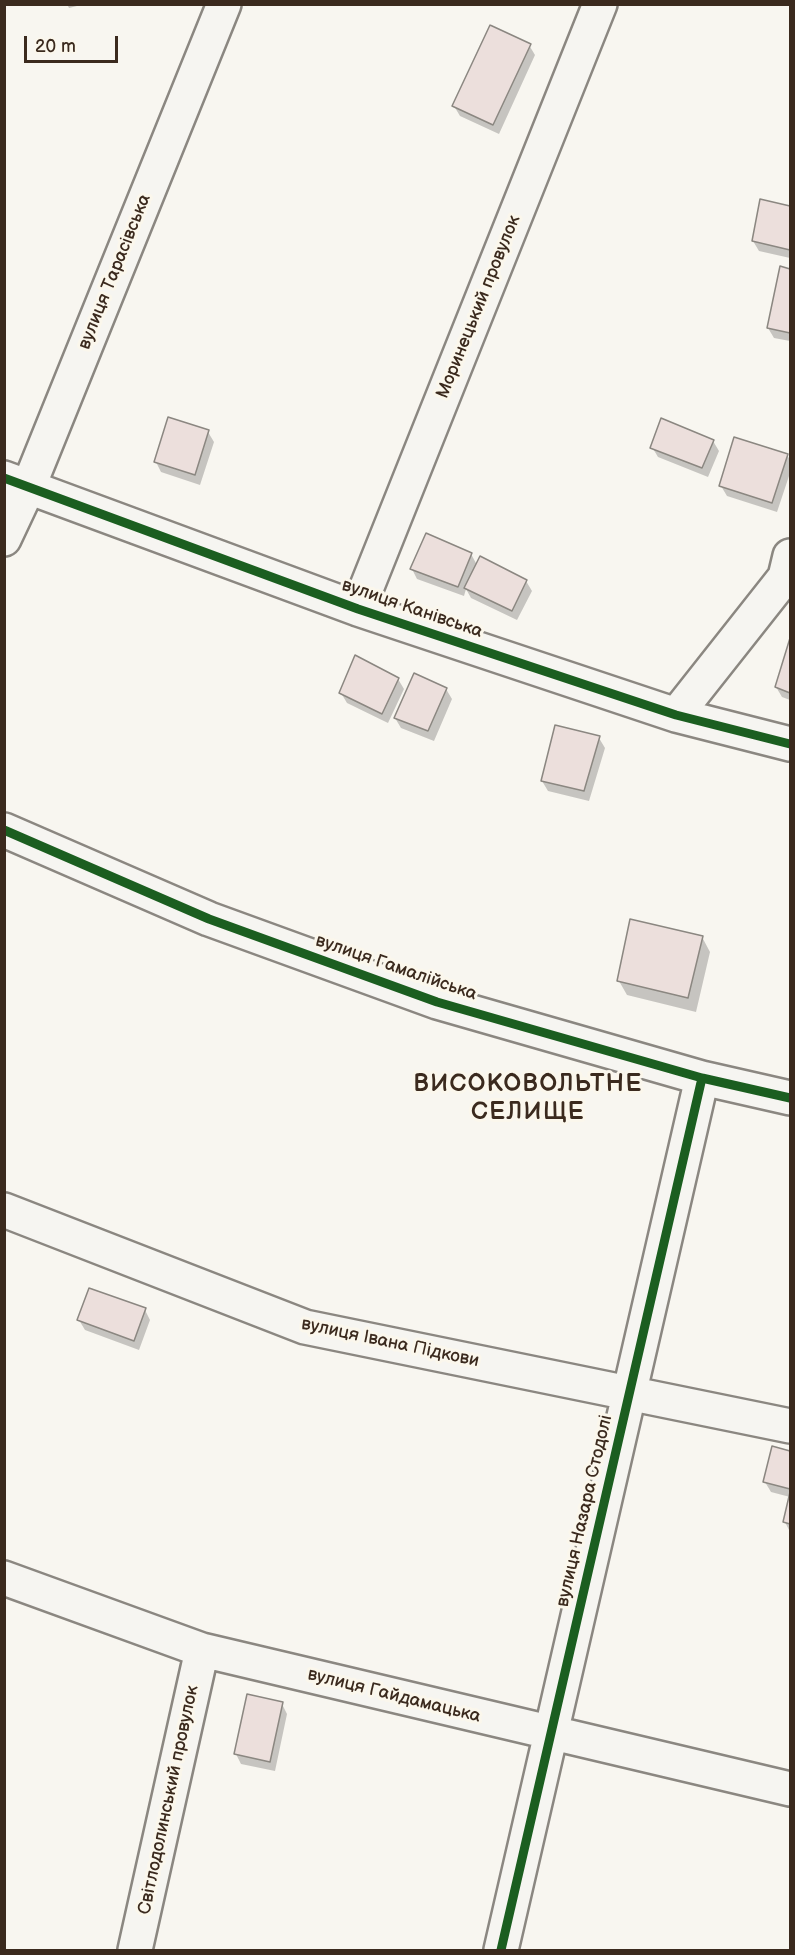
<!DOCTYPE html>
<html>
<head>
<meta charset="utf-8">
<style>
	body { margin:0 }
	#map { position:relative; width:795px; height:1955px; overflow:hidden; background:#f8f6f0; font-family:"Balsamiq Sans",sans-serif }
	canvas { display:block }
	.frame { position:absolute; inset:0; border:6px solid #3b2a1e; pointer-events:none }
	.scale { position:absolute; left:24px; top:36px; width:94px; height:27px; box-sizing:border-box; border:3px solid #3b2a1e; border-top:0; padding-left:8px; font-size:18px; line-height:21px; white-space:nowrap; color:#3b2a1e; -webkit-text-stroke:4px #fbf7ec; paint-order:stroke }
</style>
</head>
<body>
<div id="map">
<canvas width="795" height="1955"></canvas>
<div class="frame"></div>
<div class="scale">20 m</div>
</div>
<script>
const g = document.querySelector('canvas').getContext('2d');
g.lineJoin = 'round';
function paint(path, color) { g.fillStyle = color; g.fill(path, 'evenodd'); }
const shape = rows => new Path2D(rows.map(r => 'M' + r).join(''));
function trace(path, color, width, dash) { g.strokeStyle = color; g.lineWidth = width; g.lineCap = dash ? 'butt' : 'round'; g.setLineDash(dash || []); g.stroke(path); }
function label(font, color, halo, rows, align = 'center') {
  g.font = font + ' "Balsamiq Sans",sans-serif'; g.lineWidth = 6; g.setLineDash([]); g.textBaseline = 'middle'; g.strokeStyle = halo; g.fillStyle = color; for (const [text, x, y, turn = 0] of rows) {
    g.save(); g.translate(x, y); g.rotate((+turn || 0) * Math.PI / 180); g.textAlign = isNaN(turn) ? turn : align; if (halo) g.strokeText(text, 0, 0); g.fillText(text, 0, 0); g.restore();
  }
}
paint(shape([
	[67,4,85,4,69,8],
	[529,45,535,55,499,134,460,116,454,106],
	[761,200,790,207,790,258,759,251,753,241],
	[781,268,790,270,790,341,774,338,768,328],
	[208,432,214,442,200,485,161,472,156,462],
	[713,441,719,451,708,477,658,457,652,447],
	[787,455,790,460,790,473,777,512,727,496,721,486],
	[471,554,477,565,526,581,532,591,517,620,471,598,466,589,464,596,417,579,412,569],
	[790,643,790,700,782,697,776,687],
	[398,679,404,689,388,723,347,703,341,693],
	[446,689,452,699,434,741,401,728,395,718],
	[599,738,605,748,589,801,548,791,542,781],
	[702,937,710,952,696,1012,627,995,619,981],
	[145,1310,150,1320,139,1350,85,1330,79,1320],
	[773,1448,790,1452,790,1497,771,1492,765,1482],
	[790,1498,790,1532,785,1522],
	[282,1704,287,1714,275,1771,241,1764,236,1754]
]), '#0003');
const building = shape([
	[490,25,531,44,493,125,452,106,490,25],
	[760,199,790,206,790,250,752,241,760,199],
	[780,266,790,269,790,333,767,328,780,266],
	[168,417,209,430,195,475,154,462,168,417],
	[661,418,714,440,702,468,650,448,661,418],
	[734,437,788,454,772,503,719,486,734,437],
	[426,533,472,553,458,587,410,569,426,533],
	[480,556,527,580,512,611,464,588,480,556],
	[790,638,790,693,775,687,790,638],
	[355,655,399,678,382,714,339,693,355,655],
	[414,673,447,688,428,731,394,718,414,673],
	[555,725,600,736,584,791,541,781,555,725],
	[630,919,703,936,688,998,617,981,630,919],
	[89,1288,146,1308,134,1341,77,1320,89,1288],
	[772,1446,790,1451,790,1489,763,1482,772,1446],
	[790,1492,790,1524,783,1522,790,1492],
	[247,1694,283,1702,270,1762,234,1754,247,1694]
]);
paint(building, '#ecdfdc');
trace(building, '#8b8781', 1.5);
const street = shape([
	[4,478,358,609,676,715,790,744],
	[4,539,28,488,224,4],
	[358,609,600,4],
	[676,715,785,577,790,556],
	[4,830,209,919,437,1002,702,1078,790,1098],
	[4,1210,305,1327,790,1426],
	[4,1578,202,1650,790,1789],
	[135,1950,202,1650],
	[501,1950,702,1078]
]);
trace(street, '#8b8781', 38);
trace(street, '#f6f5f1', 33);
trace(shape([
	[4,478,358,609,676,715,790,744],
	[4,830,209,919,437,1002,702,1078,790,1098],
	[501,1950,702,1078]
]), '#1b5e20', 9);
label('18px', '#3b2a1e', '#fbf7ec', [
	["вулиця Тарасівська",115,272,-68],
	["Моринецький провулок",479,307,-68],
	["вулиця Канівська",412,609,19],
	["вулиця Гамалійська",396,968,19],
	["вулиця Івана Підкови",390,1343,12],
	["вулиця Назара Стодолі",585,1511,-77],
	["вулиця Гайдамацька",394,1696,14],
	["Світлодолинський провулок",169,1800,-78]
]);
g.letterSpacing = '1.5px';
label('bold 24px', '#3b2a1e', '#fbf7ec', [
	["ВИСОКОВОЛЬТНЕ",528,1085],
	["СЕЛИЩЕ",528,1113]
]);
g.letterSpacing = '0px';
</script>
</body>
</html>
